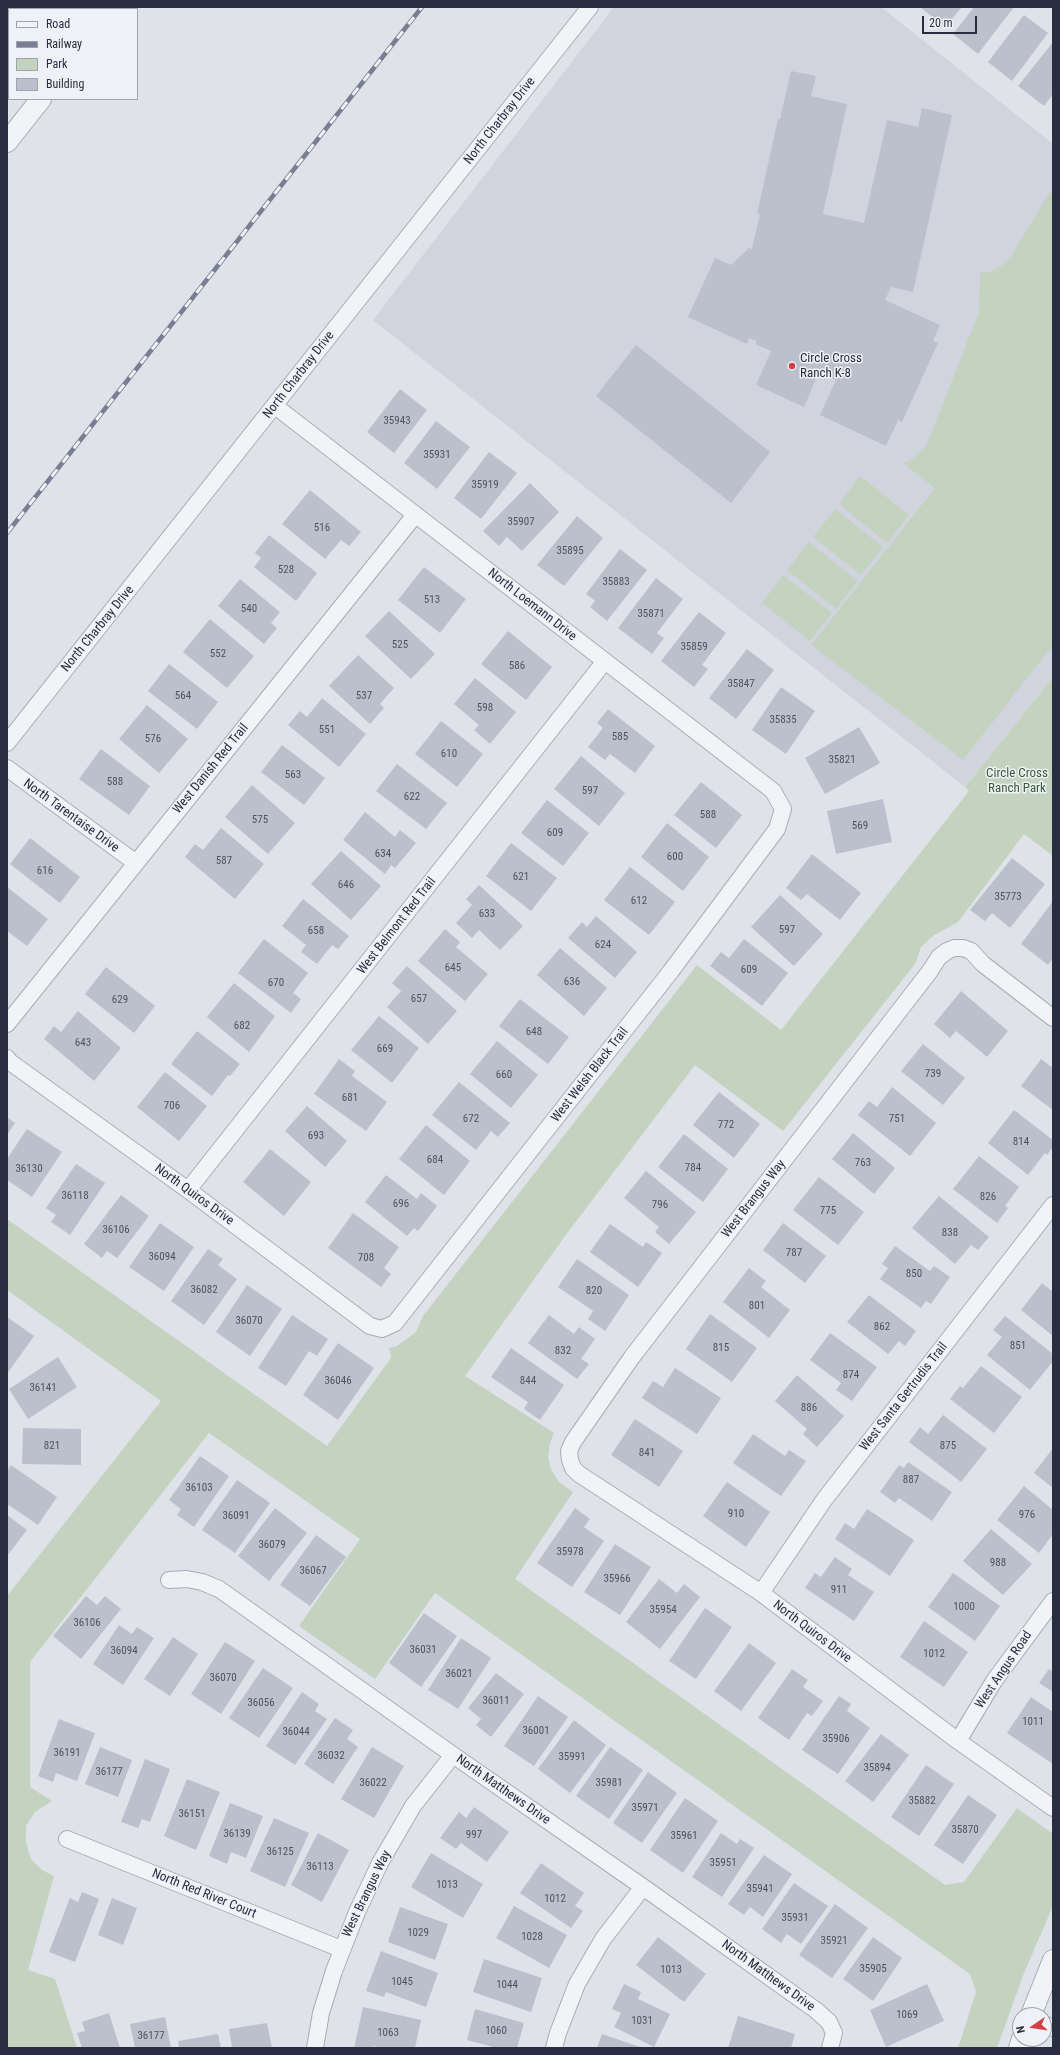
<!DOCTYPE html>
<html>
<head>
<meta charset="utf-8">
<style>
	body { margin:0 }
	#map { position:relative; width:1060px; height:2055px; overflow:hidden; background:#dfe2e9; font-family:"Roboto Condensed",sans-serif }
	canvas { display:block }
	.frame { position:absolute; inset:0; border:8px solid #282e40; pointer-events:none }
	.legend { position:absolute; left:8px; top:8px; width:130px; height:92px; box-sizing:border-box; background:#eff1f6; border:1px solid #9fa3ad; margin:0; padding:5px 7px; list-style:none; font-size:12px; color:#282e40 }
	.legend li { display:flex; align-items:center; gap:8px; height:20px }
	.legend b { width:20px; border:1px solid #9fa3ad }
	.north { position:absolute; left:1012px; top:2007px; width:40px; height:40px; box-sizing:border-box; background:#eff1f6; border:1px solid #9fa3ad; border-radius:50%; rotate:257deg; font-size:11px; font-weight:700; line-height:16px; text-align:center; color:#282e40 }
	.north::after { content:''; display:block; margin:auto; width:14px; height:18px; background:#d14147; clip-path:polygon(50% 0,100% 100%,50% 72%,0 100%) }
	.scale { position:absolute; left:922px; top:16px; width:55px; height:18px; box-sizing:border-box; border:2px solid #282e40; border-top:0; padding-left:5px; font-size:12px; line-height:14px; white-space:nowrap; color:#282e40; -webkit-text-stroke:3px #eff1f6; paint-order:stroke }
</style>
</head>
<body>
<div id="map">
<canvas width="1060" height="2055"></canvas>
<div class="frame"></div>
<ul class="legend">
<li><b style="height:5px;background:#f2f3f7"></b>Road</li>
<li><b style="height:5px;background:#787f93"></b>Railway</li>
<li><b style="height:11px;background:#c3d3c0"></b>Park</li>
<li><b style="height:11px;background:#bcc0cc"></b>Building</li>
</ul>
<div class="north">N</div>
<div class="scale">20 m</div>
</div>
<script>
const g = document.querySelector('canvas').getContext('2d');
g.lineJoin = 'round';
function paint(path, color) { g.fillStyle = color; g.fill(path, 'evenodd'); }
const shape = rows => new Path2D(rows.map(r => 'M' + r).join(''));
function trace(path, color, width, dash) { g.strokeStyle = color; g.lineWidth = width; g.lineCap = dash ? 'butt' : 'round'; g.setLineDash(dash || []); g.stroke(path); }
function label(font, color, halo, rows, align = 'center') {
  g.font = font + ' "Roboto Condensed",sans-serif'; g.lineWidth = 3; g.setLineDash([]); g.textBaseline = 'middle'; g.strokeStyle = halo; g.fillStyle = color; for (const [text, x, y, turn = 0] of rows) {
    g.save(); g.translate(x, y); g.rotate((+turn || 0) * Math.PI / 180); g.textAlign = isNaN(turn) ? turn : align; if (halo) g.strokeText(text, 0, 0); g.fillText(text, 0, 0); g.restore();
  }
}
paint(shape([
	[614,7,881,7,1053,144,1053,677,965,787,373,320]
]), '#d1d4de');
paint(shape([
	[1050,192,1053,194,1053,645,963,760,811,645,935,488,903,463,911,460,927,444,979,312,980,273,990,272,1001,266,1012,255],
	[860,476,909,515,887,543,839,504],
	[835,509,883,547,861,575,813,537],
	[809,542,858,581,836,609,787,570],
	[783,575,832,613,810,641,762,603],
	[1053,677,1053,856,1024,834,958,922,934,935,921,947,915,964,783,1131,695,1065,565,1236,465,1376,554,1433,550,1443,548,1457,551,1469,559,1482,573,1492,515,1579,945,1885,964,1882,1017,1808,1053,1834,1053,1906,1024,1973,997,2048,958,2048,976,1992,970,1974,435,1593,375,1679,299,1626,360,1539,209,1433,30,1662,30,1787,52,1801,35,1812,26,1826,26,1843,31,1859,42,1870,54,1876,28,1970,55,1979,77,2048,7,2048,7,1596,161,1401,7,1290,7,1219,327,1446,391,1358,389,1348,397,1346,416,1332,423,1316,697,965,781,1030,969,791,965,787]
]), '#c3d3c0');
paint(shape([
	[7,7,15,9,9,9,9,38,7,41],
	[920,7,962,7,945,27],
	[974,7,1014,7,978,54,953,34],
	[1024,15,1048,33,1012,81,988,62],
	[1053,42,1053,94,1044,106,1018,86],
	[791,71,816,76,811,96,847,104,823,214,864,223,887,120,918,127,922,108,952,115,913,292,891,287,885,300,940,325,933,341,938,343,902,422,898,420,886,446,820,415,836,380,819,372,804,407,756,385,771,351,755,344,757,341,749,338,747,344,688,317,715,258,731,265,749,248,752,249,760,214,757,214,778,119,780,119],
	[636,345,770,452,731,503,596,396],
	[400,389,427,410,394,453,367,432],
	[436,421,470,447,437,489,404,463],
	[489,452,517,473,481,519,454,498],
	[530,483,559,512,522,551,507,537,499,546,483,531],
	[310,490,361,532,349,546,341,540,325,559,282,524],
	[577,516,603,538,564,586,537,565],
	[269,535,317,573,296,601,254,567,261,558,255,553],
	[620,549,647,570,607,621,590,607,595,601,586,594],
	[424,567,466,599,440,633,398,600],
	[656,578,683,599,657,633,664,638,652,654,618,628],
	[240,579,280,612,271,623,277,628,264,644,218,606],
	[389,611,435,654,411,679,365,636],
	[699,612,726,633,702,665,708,669,694,687,661,661],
	[210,619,254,656,227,688,183,652],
	[508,631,552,667,526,700,481,664],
	[747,649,774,670,736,719,709,698],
	[358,655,394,688,380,704,384,708,370,724,329,686],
	[169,664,218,702,197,729,148,691],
	[475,678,516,712,490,744,474,730,479,725,454,704],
	[781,687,815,711,786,754,752,730],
	[322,698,366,734,339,767,288,725,300,711,307,717],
	[147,705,188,739,159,773,119,739],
	[608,709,655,746,635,773,610,754,605,760,588,747,603,728,597,723],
	[441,721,483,754,457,787,415,754],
	[859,727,880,763,825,794,805,758],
	[282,745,325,778,304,805,261,772],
	[101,749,150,786,129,815,79,779],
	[581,756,625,793,599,826,554,789],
	[397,764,447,803,426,829,376,791],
	[701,782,742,815,716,848,674,815],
	[252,785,295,823,268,854,225,817],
	[883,799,892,842,836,854,827,811],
	[547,800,589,833,563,866,521,833],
	[365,812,395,837,400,830,416,843,395,868,391,865,385,874,343,840],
	[667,823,709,857,683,891,641,857],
	[221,828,264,864,235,899,185,857,195,844,203,850],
	[30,838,80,877,60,903,10,864],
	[511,843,557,878,531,911,486,876],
	[341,851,381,886,351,920,311,884],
	[812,854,861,893,840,920,807,894,801,900,786,888],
	[1012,858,1045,884,1010,928,992,913,985,921,970,910],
	[630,867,675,902,649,935,604,900],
	[479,885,523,926,500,950,479,930,472,938,456,923,472,905,466,899],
	[7,887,48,919,27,946,7,931],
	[780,895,823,934,794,966,751,927],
	[303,899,349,936,338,949,332,945,317,964,301,952,306,945,282,926],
	[1053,901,1053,958,1048,965,1021,944],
	[596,916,637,952,615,978,568,938,582,922,587,927],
	[445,929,460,942,456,947,488,974,465,1001,418,961],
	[264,939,308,973,293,993,301,999,291,1013,238,973],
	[744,939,788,973,762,1006,710,966,721,952,729,958],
	[560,948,607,988,584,1016,537,975],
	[407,966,457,1011,428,1044,387,1007,401,991,392,983],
	[106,967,155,1006,134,1033,85,994],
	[234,983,275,1016,249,1052,207,1017],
	[961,991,1008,1031,987,1057,956,1031,950,1038,934,1024],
	[520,999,569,1037,548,1064,499,1026],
	[78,1011,121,1048,94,1081,44,1039,54,1026,61,1032],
	[379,1016,419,1048,392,1083,351,1050],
	[197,1031,240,1064,230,1076,228,1075,212,1096,171,1064],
	[497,1041,538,1075,511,1108,470,1074],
	[923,1044,965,1078,943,1105,901,1071],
	[339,1059,355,1071,352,1076,387,1102,366,1131,314,1094],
	[1041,1059,1053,1068,1053,1110,1021,1086],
	[165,1072,207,1106,179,1141,137,1107],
	[459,1082,510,1123,498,1137,491,1131,476,1150,432,1115],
	[892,1087,936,1123,910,1156,858,1115,869,1101,877,1107],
	[719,1092,760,1124,734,1158,693,1125],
	[307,1106,347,1141,325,1167,285,1131],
	[1014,1110,1053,1140,1053,1147,1047,1155,1045,1153,1028,1175,988,1143],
	[7,1117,15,1123,7,1135],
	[426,1125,470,1161,444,1195,399,1159],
	[27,1129,62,1152,32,1197,7,1180,7,1159],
	[853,1133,895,1168,874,1194,832,1159],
	[684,1134,728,1169,703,1202,658,1167],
	[270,1149,311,1182,284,1216,243,1182],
	[979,1156,1019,1187,1005,1206,1008,1208,997,1223,953,1189],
	[76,1164,105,1183,70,1235,51,1222,56,1215,46,1208],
	[646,1171,696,1212,669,1244,655,1232,659,1227,624,1198],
	[386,1175,417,1199,421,1193,437,1206,418,1231,414,1228,407,1236,365,1202],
	[819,1177,864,1212,838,1245,793,1210],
	[121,1195,149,1216,117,1258,107,1251,102,1258,84,1244],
	[939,1196,989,1237,978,1250,971,1245,955,1264,912,1228],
	[353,1213,399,1247,384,1268,391,1274,381,1287,328,1248],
	[160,1223,194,1247,164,1291,129,1267],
	[783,1223,826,1256,805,1283,763,1250],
	[610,1224,643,1247,646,1242,662,1253,638,1287,590,1252],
	[895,1246,930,1271,934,1266,950,1277,931,1304,926,1301,921,1308,880,1279,888,1268,882,1264],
	[208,1249,223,1259,218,1265,237,1279,204,1325,171,1301],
	[577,1259,629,1295,605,1331,588,1319,593,1311,558,1287],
	[749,1268,766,1281,761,1287,790,1310,769,1338,723,1302],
	[1042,1283,1053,1292,1053,1336,1021,1310],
	[247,1285,282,1309,250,1356,216,1332],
	[869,1295,916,1331,905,1346,899,1341,888,1354,847,1322],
	[710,1314,757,1348,732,1382,686,1349],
	[292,1315,328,1339,317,1356,309,1351,286,1386,258,1368],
	[549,1315,574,1334,579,1327,595,1339,581,1359,589,1364,577,1379,528,1343],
	[1005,1316,1053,1354,1053,1361,1030,1390,987,1355,1002,1337,993,1330],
	[7,1317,34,1336,7,1374],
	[830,1333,877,1367,852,1401,836,1390,841,1383,810,1360],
	[338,1343,374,1368,338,1420,303,1395],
	[511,1348,564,1385,540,1420,524,1409,528,1402,491,1377],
	[58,1357,77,1387,28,1419,9,1389],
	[981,1366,1022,1397,994,1433,950,1399,960,1386,963,1388],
	[675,1368,721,1398,697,1434,642,1398,653,1381,663,1387],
	[797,1375,844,1416,817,1447,803,1434,807,1429,775,1401],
	[943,1415,987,1449,961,1482,909,1442,920,1427,928,1434],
	[635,1419,683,1451,659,1487,611,1455],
	[23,1428,81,1429,81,1465,22,1464],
	[753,1434,785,1456,789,1450,806,1461,781,1496,733,1463],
	[1053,1448,1053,1488,1034,1473],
	[200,1456,229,1476,194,1527,177,1515,181,1509,169,1500],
	[908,1462,952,1492,932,1521,899,1498,895,1503,880,1492,899,1465,904,1468],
	[11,1465,57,1497,38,1525,7,1504,7,1471],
	[237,1480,270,1503,235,1553,202,1530],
	[727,1482,770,1512,746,1547,703,1516],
	[1024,1486,1053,1510,1053,1534,1039,1553,997,1520],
	[275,1508,307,1533,269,1581,238,1556],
	[575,1508,590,1519,584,1527,604,1541,572,1587,537,1563],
	[867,1509,914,1540,890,1576,835,1539,845,1523,854,1529],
	[7,1515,27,1530,7,1556],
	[991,1529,1032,1564,1003,1595,963,1561],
	[316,1535,346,1557,310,1606,280,1585],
	[615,1544,651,1567,620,1615,584,1592],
	[835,1557,852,1569,848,1575,874,1592,854,1621,805,1588,815,1573,821,1577],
	[953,1573,1000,1606,975,1641,928,1607],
	[659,1579,677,1593,684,1584,700,1597,660,1649,626,1622],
	[86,1596,97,1605,105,1596,121,1609,81,1659,53,1636],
	[705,1608,732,1627,696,1679,669,1661],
	[424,1613,457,1636,421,1687,389,1663],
	[924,1621,968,1652,944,1687,900,1657],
	[119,1625,132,1634,137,1627,154,1638,123,1685,93,1664],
	[173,1637,198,1654,170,1696,144,1679],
	[461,1638,491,1658,458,1709,428,1690],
	[225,1642,255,1661,221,1714,191,1694],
	[749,1643,776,1663,741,1711,714,1691],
	[263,1668,293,1688,259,1738,229,1718],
	[792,1669,808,1680,803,1687,823,1701,812,1716,807,1713,789,1740,758,1718],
	[1049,1669,1052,1671,1053,1669,1053,1692,1039,1683],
	[496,1673,524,1694,491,1737,476,1725,481,1719,468,1708],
	[302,1692,319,1704,315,1711,327,1719,295,1765,266,1746],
	[538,1696,568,1717,534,1766,504,1746],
	[839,1696,851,1704,847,1711,870,1728,838,1774,802,1750],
	[1031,1697,1053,1712,1053,1764,1007,1733],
	[335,1718,353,1730,347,1739,358,1747,333,1784,304,1764],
	[59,1719,95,1733,77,1781,56,1773,53,1782,38,1776],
	[574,1720,606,1745,570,1793,538,1769],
	[881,1734,909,1755,873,1802,845,1781],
	[100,1747,132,1760,118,1797,85,1784],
	[372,1747,404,1766,374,1818,341,1799],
	[610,1747,643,1770,609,1819,576,1796],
	[145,1759,170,1769,150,1822,142,1819,138,1828,121,1822],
	[926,1765,954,1784,919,1836,891,1817],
	[648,1772,677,1793,642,1843,613,1823],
	[187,1779,220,1792,196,1850,164,1836],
	[968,1795,997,1815,963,1864,934,1845],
	[685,1798,718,1821,683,1873,650,1850],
	[230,1803,263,1816,246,1858,231,1852,227,1864,209,1856],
	[474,1807,509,1832,487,1862,461,1843,456,1849,440,1838,459,1812,466,1818],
	[274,1818,309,1833,285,1887,250,1871],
	[318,1833,349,1850,322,1902,291,1885],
	[721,1833,737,1844,740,1839,754,1848,722,1897,692,1877],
	[431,1853,483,1884,463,1918,411,1887],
	[764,1855,792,1874,763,1917,750,1907,744,1915,728,1904],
	[541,1863,584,1893,575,1906,583,1911,571,1928,520,1893],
	[794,1883,828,1906,801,1944,787,1934,781,1943,762,1929],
	[82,1892,99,1899,75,1962,49,1952,70,1898,78,1902],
	[112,1898,137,1908,123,1945,98,1935],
	[835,1904,868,1928,832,1978,799,1955],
	[514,1906,567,1935,549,1968,496,1938],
	[400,1907,448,1924,435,1960,388,1942],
	[658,1937,706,1974,684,2002,636,1965],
	[873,1937,902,1958,873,2001,843,1979],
	[381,1951,438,1973,426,2007,386,1992,384,1997,366,1991],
	[484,1959,542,1978,531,2012,473,1992],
	[624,1984,641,1992,638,1999,670,2014,654,2047,614,2027,621,2013,612,2009],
	[927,1984,944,2021,886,2047,870,2010],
	[363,2007,421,2020,415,2048,383,2048,373,2046,372,2048,354,2048],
	[475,2009,524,2023,517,2048,497,2048,467,2040],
	[109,2013,120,2048,82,2048,77,2033,85,2031,82,2022],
	[738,2016,795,2034,791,2048,728,2048],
	[165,2017,171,2048,135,2048,130,2024],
	[267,2023,272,2048,232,2048,229,2029],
	[218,2034,221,2048,179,2048,178,2041],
	[602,2034,643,2048,597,2048]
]), '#bcc0cc');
const minor = shape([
	[7,743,590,7],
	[7,768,136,863],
	[1053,1018,983,964,971,951,963,948,954,948,947,951,939,957,930,971,632,1357,573,1442,569,1451,570,1460,573,1468,579,1474,761,1593,958,1741,1053,1808],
	[7,1024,415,515],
	[7,1058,10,1062,188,1190,370,1326,382,1329,395,1323,671,971,777,829,783,809,773,791,275,406],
	[188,1190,605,661],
	[169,1580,187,1579,202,1582,219,1589,453,1755,643,1887,817,2011,829,2022,834,2033,830,2048],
	[761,1593,824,1500,1053,1205],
	[958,1741,994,1681,1053,1601],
	[67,1839,341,1949],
	[1044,2024,1053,2028],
	[315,2048,321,2013,334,1971,357,1912,380,1863,413,1806,453,1755],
	[554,2048,558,2033,577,1984,603,1939,643,1887]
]);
const tertiary = shape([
	[112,9,113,7],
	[7,142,41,99],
	[1031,2015,1053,1960],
	[1019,2048,1022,2039]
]);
trace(minor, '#a8acb6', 18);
trace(tertiary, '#a8acb6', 22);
trace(minor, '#f2f3f7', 16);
trace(tertiary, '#f2f3f7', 20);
const rail = shape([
	[7,533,422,7]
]);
trace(rail, '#787f93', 4.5);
trace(rail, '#eff1f6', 3, [9]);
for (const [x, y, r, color] of [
	[792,366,4,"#d14147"]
]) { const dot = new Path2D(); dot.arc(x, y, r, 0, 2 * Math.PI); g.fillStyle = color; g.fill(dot); trace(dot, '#eff1f6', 1.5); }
label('11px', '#4d5263', null, [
	["35943",397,421],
	["35931",437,455],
	["35919",485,485],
	["35907",521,522],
	["516",322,528],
	["35895",570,551],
	["528",286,570],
	["35883",616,582],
	["513",432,600],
	["540",249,609],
	["35871",651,614],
	["525",400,645],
	["35859",694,647],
	["552",218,654],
	["586",517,666],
	["35847",741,684],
	["564",183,696],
	["537",364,696],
	["598",485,708],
	["35835",783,720],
	["551",327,730],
	["585",620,737],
	["576",153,739],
	["610",449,754],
	["35821",842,760],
	["563",293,775],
	["588",115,782],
	["597",590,791],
	["622",412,797],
	["588",708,815],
	["575",260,820],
	["569",860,826],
	["609",555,833],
	["634",383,854],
	["600",675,857],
	["587",224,861],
	["616",45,871],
	["621",521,877],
	["646",346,885],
	["35773",1008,897],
	["612",639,901],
	["633",487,914],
	["597",787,930],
	["658",316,931],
	["624",603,945],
	["645",453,968],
	["609",749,970],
	["636",572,982],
	["670",276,983],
	["657",419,999],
	["629",120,1000],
	["682",242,1026],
	["648",534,1032],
	["643",83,1043],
	["669",385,1049],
	["739",933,1074],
	["660",504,1075],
	["681",350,1098],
	["706",172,1106],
	["672",471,1119],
	["751",897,1119],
	["772",726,1125],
	["693",316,1136],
	["814",1021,1142],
	["684",435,1160],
	["763",863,1163],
	["784",693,1168],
	["36130",29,1169],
	["36118",75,1196],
	["826",988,1197],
	["696",401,1204],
	["796",660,1205],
	["775",828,1211],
	["36106",116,1230],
	["838",950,1233],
	["787",794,1253],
	["36094",162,1257],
	["708",366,1258],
	["850",914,1274],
	["36082",204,1290],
	["820",594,1291],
	["801",757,1306],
	["36070",249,1321],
	["862",882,1327],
	["851",1018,1346],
	["815",721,1348],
	["832",563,1351],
	["874",851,1375],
	["36046",338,1381],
	["844",528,1381],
	["36141",43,1388],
	["886",809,1408],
	["821",52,1446],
	["875",948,1446],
	["841",647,1453],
	["887",911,1480],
	["36103",199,1488],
	["910",736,1514],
	["976",1027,1515],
	["36091",236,1516],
	["36079",272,1545],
	["35978",570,1552],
	["988",998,1563],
	["36067",313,1571],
	["35966",617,1579],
	["911",839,1590],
	["1000",964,1607],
	["35954",663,1610],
	["36106",87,1623],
	["36031",423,1650],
	["36094",124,1651],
	["1012",934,1654],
	["36021",459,1674],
	["36070",223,1678],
	["36011",496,1701],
	["36056",261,1703],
	["1011",1033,1722],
	["36001",536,1731],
	["36044",296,1732],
	["35906",836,1739],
	["36191",67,1753],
	["36032",331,1756],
	["35991",572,1757],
	["35894",877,1768],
	["36177",109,1772],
	["36022",373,1783],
	["35981",609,1783],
	["35882",922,1801],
	["35971",645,1808],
	["36151",192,1814],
	["35870",965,1830],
	["36139",237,1834],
	["997",474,1835],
	["35961",684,1836],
	["36125",280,1852],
	["35951",723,1863],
	["36113",320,1867],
	["1013",447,1885],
	["35941",760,1889],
	["1012",555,1899],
	["35931",795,1918],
	["1029",418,1933],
	["1028",532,1937],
	["35921",834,1941],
	["35905",873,1969],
	["1013",671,1970],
	["1045",402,1982],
	["1044",507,1985],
	["1069",907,2015],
	["1031",642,2021],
	["1060",496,2031],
	["1063",388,2033],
	["36177",151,2036]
]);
label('13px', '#282e40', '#eff1f6', [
	["North Charbray Drive",500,121,-52],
	["North Charbray Drive",299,375,-52],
	["North Loemann Drive",532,605,38],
	["North Charbray Drive",98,629,-51],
	["West Danish Red Trail",211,769,-51],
	["North Tarentaise Drive",71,816,36],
	["West Belmont Red Trail",397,926,-52],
	["West Welsh Black Trail",590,1075,-52],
	["North Quiros Drive",194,1195,36],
	["West Brangus Way",754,1199,-52],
	["West Santa Gertrudis Trail",904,1397,-52],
	["North Quiros Drive",812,1632,37],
	["West Angus Road",1004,1670,-56],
	["North Matthews Drive",503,1790,35],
	["North Red River Court",204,1894,22],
	["West Brangus Way",367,1894,-64],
	["North Matthews Drive",768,1976,36]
]);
label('13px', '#282e40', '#eff1f6', [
	["Circle Cross",800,359],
	["Ranch K-8",800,374]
], 'left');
label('13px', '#385c35', '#eff1f6', [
	["Circle Cross",1017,774],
	["Ranch Park",1017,789]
]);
</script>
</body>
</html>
